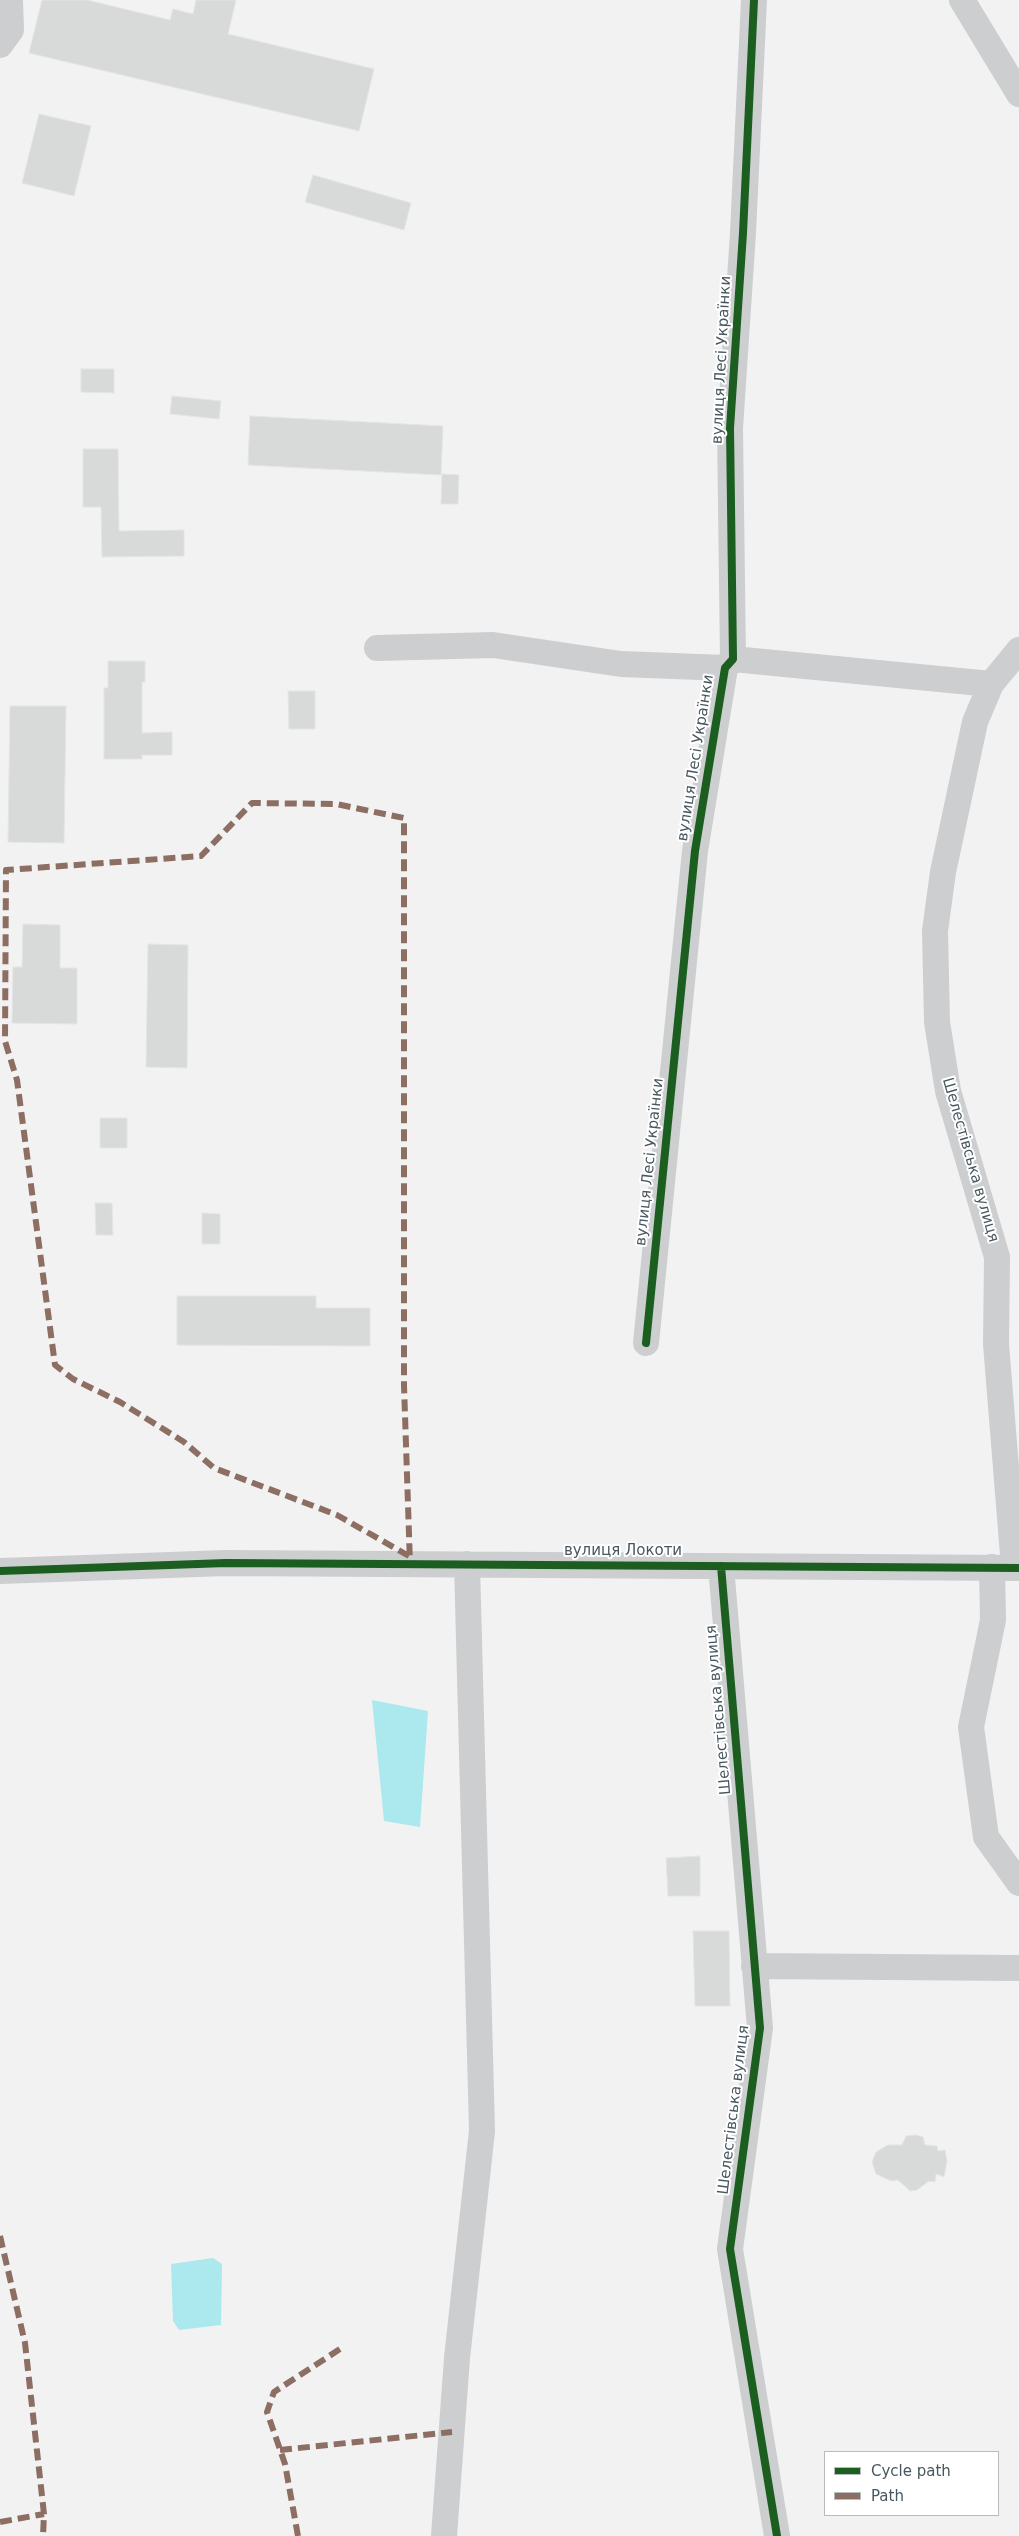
<!DOCTYPE html>
<html>
<head>
<meta charset="utf-8">
<style>
	body { margin:0 }
	#map { position:relative; width:1019px; height:2536px; overflow:hidden; background:#f2f2f2; font-family:"DejaVu Sans",sans-serif }
	canvas { display:block }
	.legend { position:absolute; left:824px; top:2451px; width:175px; height:65px; box-sizing:border-box; background:#fff; border:1px solid #b6bcbf; margin:0; padding:6px 9px; list-style:none; font-size:15px; color:#48575f }
	.legend li { display:flex; align-items:center; gap:10px; height:25px }
	.legend b { width:25px; border:1px solid #b6bcbf }
</style>
</head>
<body>
<div id="map">
<canvas width="1019" height="2536"></canvas>
<ul class="legend">
<li><b style="height:6px;background:#1b5e20"></b>Cycle path</li>
<li><b style="height:6px;background:#8d6e63"></b>Path</li>
</ul>
</div>
<script>
const g = document.querySelector('canvas').getContext('2d');
g.lineJoin = 'round';
function paint(path, color) { g.fillStyle = color; g.fill(path, 'evenodd'); }
const shape = rows => new Path2D(rows.map(r => 'M' + r).join(''));
function trace(path, color, width, dash) { g.strokeStyle = color; g.lineWidth = width; g.lineCap = dash ? 'butt' : 'round'; g.setLineDash(dash || []); g.stroke(path); }
function label(font, color, halo, rows, align = 'center') {
  g.font = font + ' "DejaVu Sans",sans-serif'; g.lineWidth = 4; g.setLineDash([]); g.textBaseline = 'middle'; g.strokeStyle = halo; g.fillStyle = color; for (const [text, x, y, turn = 0] of rows) {
    g.save(); g.translate(x, y); g.rotate((+turn || 0) * Math.PI / 180); g.textAlign = isNaN(turn) ? turn : align; if (halo) g.strokeText(text, 0, 0); g.fillText(text, 0, 0); g.restore();
  }
}
paint(shape([
	[372,1700,428,1711,420,1827,384,1821],
	[213,2258,222,2264,221,2325,179,2330,173,2321,171,2264]
]), '#abe9ee');
const building = shape([
	[42,0,87,0,170,20,173,9,193,14,196,0,236,0,228,34,374,69,359,131,29,53,42,0],
	[39,114,91,126,74,196,22,183,39,114],
	[313,175,411,203,404,230,305,202,313,175],
	[81,369,114,369,114,393,81,392,81,369],
	[172,396,221,401,219,419,170,414,172,396],
	[250,416,443,426,441,475,248,465,250,416],
	[83,449,118,449,119,531,184,530,184,556,102,557,101,507,83,507,83,449],
	[442,474,459,475,458,504,441,504,442,474],
	[108,661,145,661,145,682,142,682,142,733,172,732,172,755,142,755,142,759,104,759,104,688,108,688,108,661],
	[288,691,315,691,315,729,289,729,288,691],
	[10,706,66,706,64,843,8,842,10,706],
	[23,924,60,925,60,968,77,968,77,1024,12,1023,13,967,22,967,23,924],
	[148,944,188,945,187,1068,146,1067,148,944],
	[100,1118,127,1118,127,1148,100,1148,100,1118],
	[95,1203,112,1203,113,1235,96,1235,95,1203],
	[202,1213,220,1214,220,1244,202,1244,202,1213],
	[177,1296,316,1296,316,1308,370,1308,370,1346,177,1345,177,1296],
	[700,1856,700,1896,668,1896,666,1858,700,1856],
	[693,1931,729,1931,730,2006,695,2006,693,1931],
	[916,2135,923,2137,925,2145,937,2146,938,2151,945,2150,947,2161,944,2177,936,2174,935,2182,929,2181,917,2190,910,2191,898,2180,891,2181,876,2174,872,2162,876,2152,888,2145,902,2145,906,2136,916,2135]
]);
paint(building, '#d8dada');
trace(building, '#e3e4e5', 1);
trace(shape([
	[962,0,1019,94],
	[0,45,11,30,10,0],
	[377,648,493,645,621,664,725,668],
	[733,659,991,684],
	[646,1343,695,851,725,668,733,659,730,428,743,233,754,0],
	[721,1566,760,2028,730,2249,777,2536],
	[992,1567,993,1620,971,1727,986,1837,1019,1883],
	[1014,1567,996,1344,997,1257,948,1091,937,1022,935,931,943,872,975,722,991,684,1019,650],
	[0,1571,226,1563,1019,1568],
	[754,1966,1019,1968],
	[444,2536,457,2358,482,2131,467,1564]
]), '#ccced0', 26);
trace(shape([
	[409,1556,337,1515,214,1468,184,1442,120,1402,73,1379,55,1365,17,1080,5,1041,6,870,201,856,252,803,336,804,404,818,404,1385,410,1564],
	[0,2236,25,2343,44,2514,43,2536],
	[280,2450,452,2432],
	[0,2522,44,2514],
	[298,2536,285,2464,267,2412,274,2392,340,2349]
]), '#8d6e63', 6, [12, 6]);
trace(shape([
	[646,1343,695,851,725,668,733,659,730,428,743,233,754,0],
	[721,1566,760,2028,730,2249,777,2536],
	[0,1571,226,1563,1019,1568]
]), '#1b5e20', 8);
label('15px', '#48575f', '#fff', [
	["вулиця Лесі Українки",722,360,-87],
	["вулиця Лесі Українки",696,758,-81],
	["Шелестівська вулиця",970,1160,74],
	["вулиця Лесі Українки",650,1162,-84],
	["вулиця Локоти",623,1551],
	["Шелестівська вулиця",719,1710,-95],
	["Шелестівська вулиця",734,2110,-83]
]);
</script>
</body>
</html>
